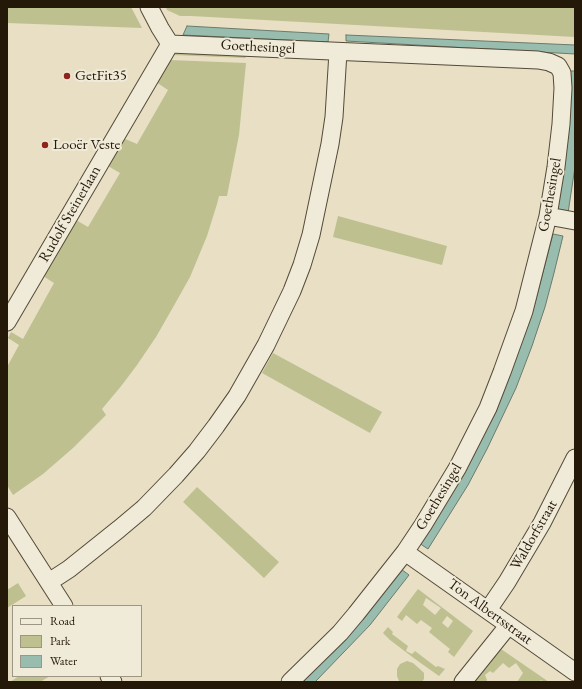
<!DOCTYPE html>
<html>
<head>
<meta charset="utf-8">
<style>
	body { margin:0 }
	#map { position:relative; width:582px; height:689px; overflow:hidden; background:#e8dfc5; font-family:"EB Garamond",serif }
	canvas { display:block }
	.frame { position:absolute; inset:0; border:8px solid #241808; pointer-events:none }
	.legend { position:absolute; left:12px; top:605px; width:130px; height:72px; box-sizing:border-box; background:#f0ead9; border:1px solid #9e9685; margin:0; padding:5px 7px; list-style:none; font-size:12px; color:#241808 }
	.legend li { display:flex; align-items:center; gap:8px; height:20px }
	.legend b { width:20px; border:1px solid #9e9685 }
</style>
</head>
<body>
<div id="map">
<canvas width="582" height="689"></canvas>
<div class="frame"></div>
<ul class="legend">
<li><b style="height:5px;background:#f0ead9"></b>Road</li>
<li><b style="height:11px;background:#bec090"></b>Park</li>
<li><b style="height:11px;background:#98bdaf"></b>Water</li>
</ul>
</div>
<script>
const g = document.querySelector('canvas').getContext('2d');
g.lineJoin = 'round';
function paint(path, color) { g.fillStyle = color; g.fill(path, 'evenodd'); }
const shape = rows => new Path2D(rows.map(r => 'M' + r).join(''));
function trace(path, color, width, dash) { g.strokeStyle = color; g.lineWidth = width; g.lineCap = dash ? 'butt' : 'round'; g.setLineDash(dash || []); g.stroke(path); }
function label(font, color, halo, rows, align = 'center') {
  g.font = font + ' "EB Garamond",serif'; g.lineWidth = 4; g.setLineDash([]); g.textBaseline = 'middle'; g.strokeStyle = halo; g.fillStyle = color; for (const [text, x, y, turn = 0] of rows) {
    g.save(); g.translate(x, y); g.rotate((+turn || 0) * Math.PI / 180); g.textAlign = isNaN(turn) ? turn : align; if (halo) g.strokeText(text, 0, 0); g.fillText(text, 0, 0); g.restore();
  }
}
paint(shape([
	[7,7,131,7,142,28,7,23],
	[166,7,575,7,575,37,191,16,180,16,167,10],
	[176,52,243,53,246,58,172,55],
	[169,60,246,63,239,135,227,196,219,196,217,204,207,236,190,277,176,302,156,337,137,365,122,385,102,409,106,415,73,448,43,474,13,495,7,485,7,367,19,345,8,338,11,332,23,339,54,283,43,276,76,220,88,227,120,173,108,166,123,138,137,144,168,90,156,82],
	[338,216,447,246,442,265,333,237],
	[273,353,382,412,370,433,262,373],
	[197,487,279,562,264,578,183,502],
	[18,583,26,596,7,608,7,590],
	[418,589,473,631,454,657,448,652,450,649,429,632,432,628,421,620,417,624,406,615,402,621,397,617],
	[426,598,441,608,435,615,423,605],
	[447,616,453,621,448,628,442,623],
	[388,627,393,632,392,634,408,646,406,651,412,654,415,651,436,667,438,666,445,669,439,676,415,659,390,640,383,633],
	[501,649,549,682,543,682,541,680,539,682,517,682,523,673,516,663,509,668,503,663,493,673,490,671,485,675,487,680,486,682,473,682],
	[407,661,413,663,422,671,424,673,424,679,422,682,399,681,397,676,397,669,400,664],
	[19,676,50,676,40,682,10,682]
]), '#bec090');
const water = shape([
	[187,26,329,34,328,42,183,35,187,26],
	[346,35,575,45,575,54,346,41,346,35],
	[570,71,575,71,575,167,568,213,556,211,569,108,570,71],
	[553,234,563,236,554,273,545,307,532,346,516,388,487,449,468,485,428,549,419,543,521,342,535,303,553,234],
	[401,569,409,575,370,625,315,682,300,682,401,569]
]);
paint(water, '#98bdaf');
trace(water, '#6a7b6c', 1);
const street = shape([
	[149,7,160,28,170,44],
	[170,44,538,60,549,62,558,66,562,73,563,88,561,124,556,167,548,216,524,311,502,372,488,408,458,467,423,525,405,552,356,614,340,633,290,682],
	[548,216,575,221],
	[7,322,170,44],
	[7,517,64,606],
	[405,552,575,672],
	[49,582,69,569,119,529,144,508,176,475,197,451,216,426,237,396,266,345,292,291,302,265,311,235,330,144,334,117,338,52],
	[488,610,507,582,542,523,575,458],
	[109,676,113,682],
	[463,682,508,626]
]);
trace(street, '#554a37', 19);
trace(street, '#f0ead9', 17);
for (const [x, y, r, color] of [
	[67,76,4,"#8f2418"],
	[45,145,4,"#8f2418"]
]) { const dot = new Path2D(); dot.arc(x, y, r, 0, 2 * Math.PI); g.fillStyle = color; g.fill(dot); trace(dot, '#f0ead9', 1.5); }
label('15px', '#241808', '#f0ead9', [
	["Goethesingel",258,47,3],
	["Goethesingel",550,195,-80],
	["Rudolf Steinerlaan",70,214,-60],
	["Goethesingel",439,497,-59],
	["Waldorfstraat",534,535,-60],
	["Ton Albertsstraat",490,612,36]
]);
label('15px', '#241808', '#f0ead9', [
	["GetFit35",75,76],
	["Looër Veste",53,145]
], 'left');
</script>
</body>
</html>
